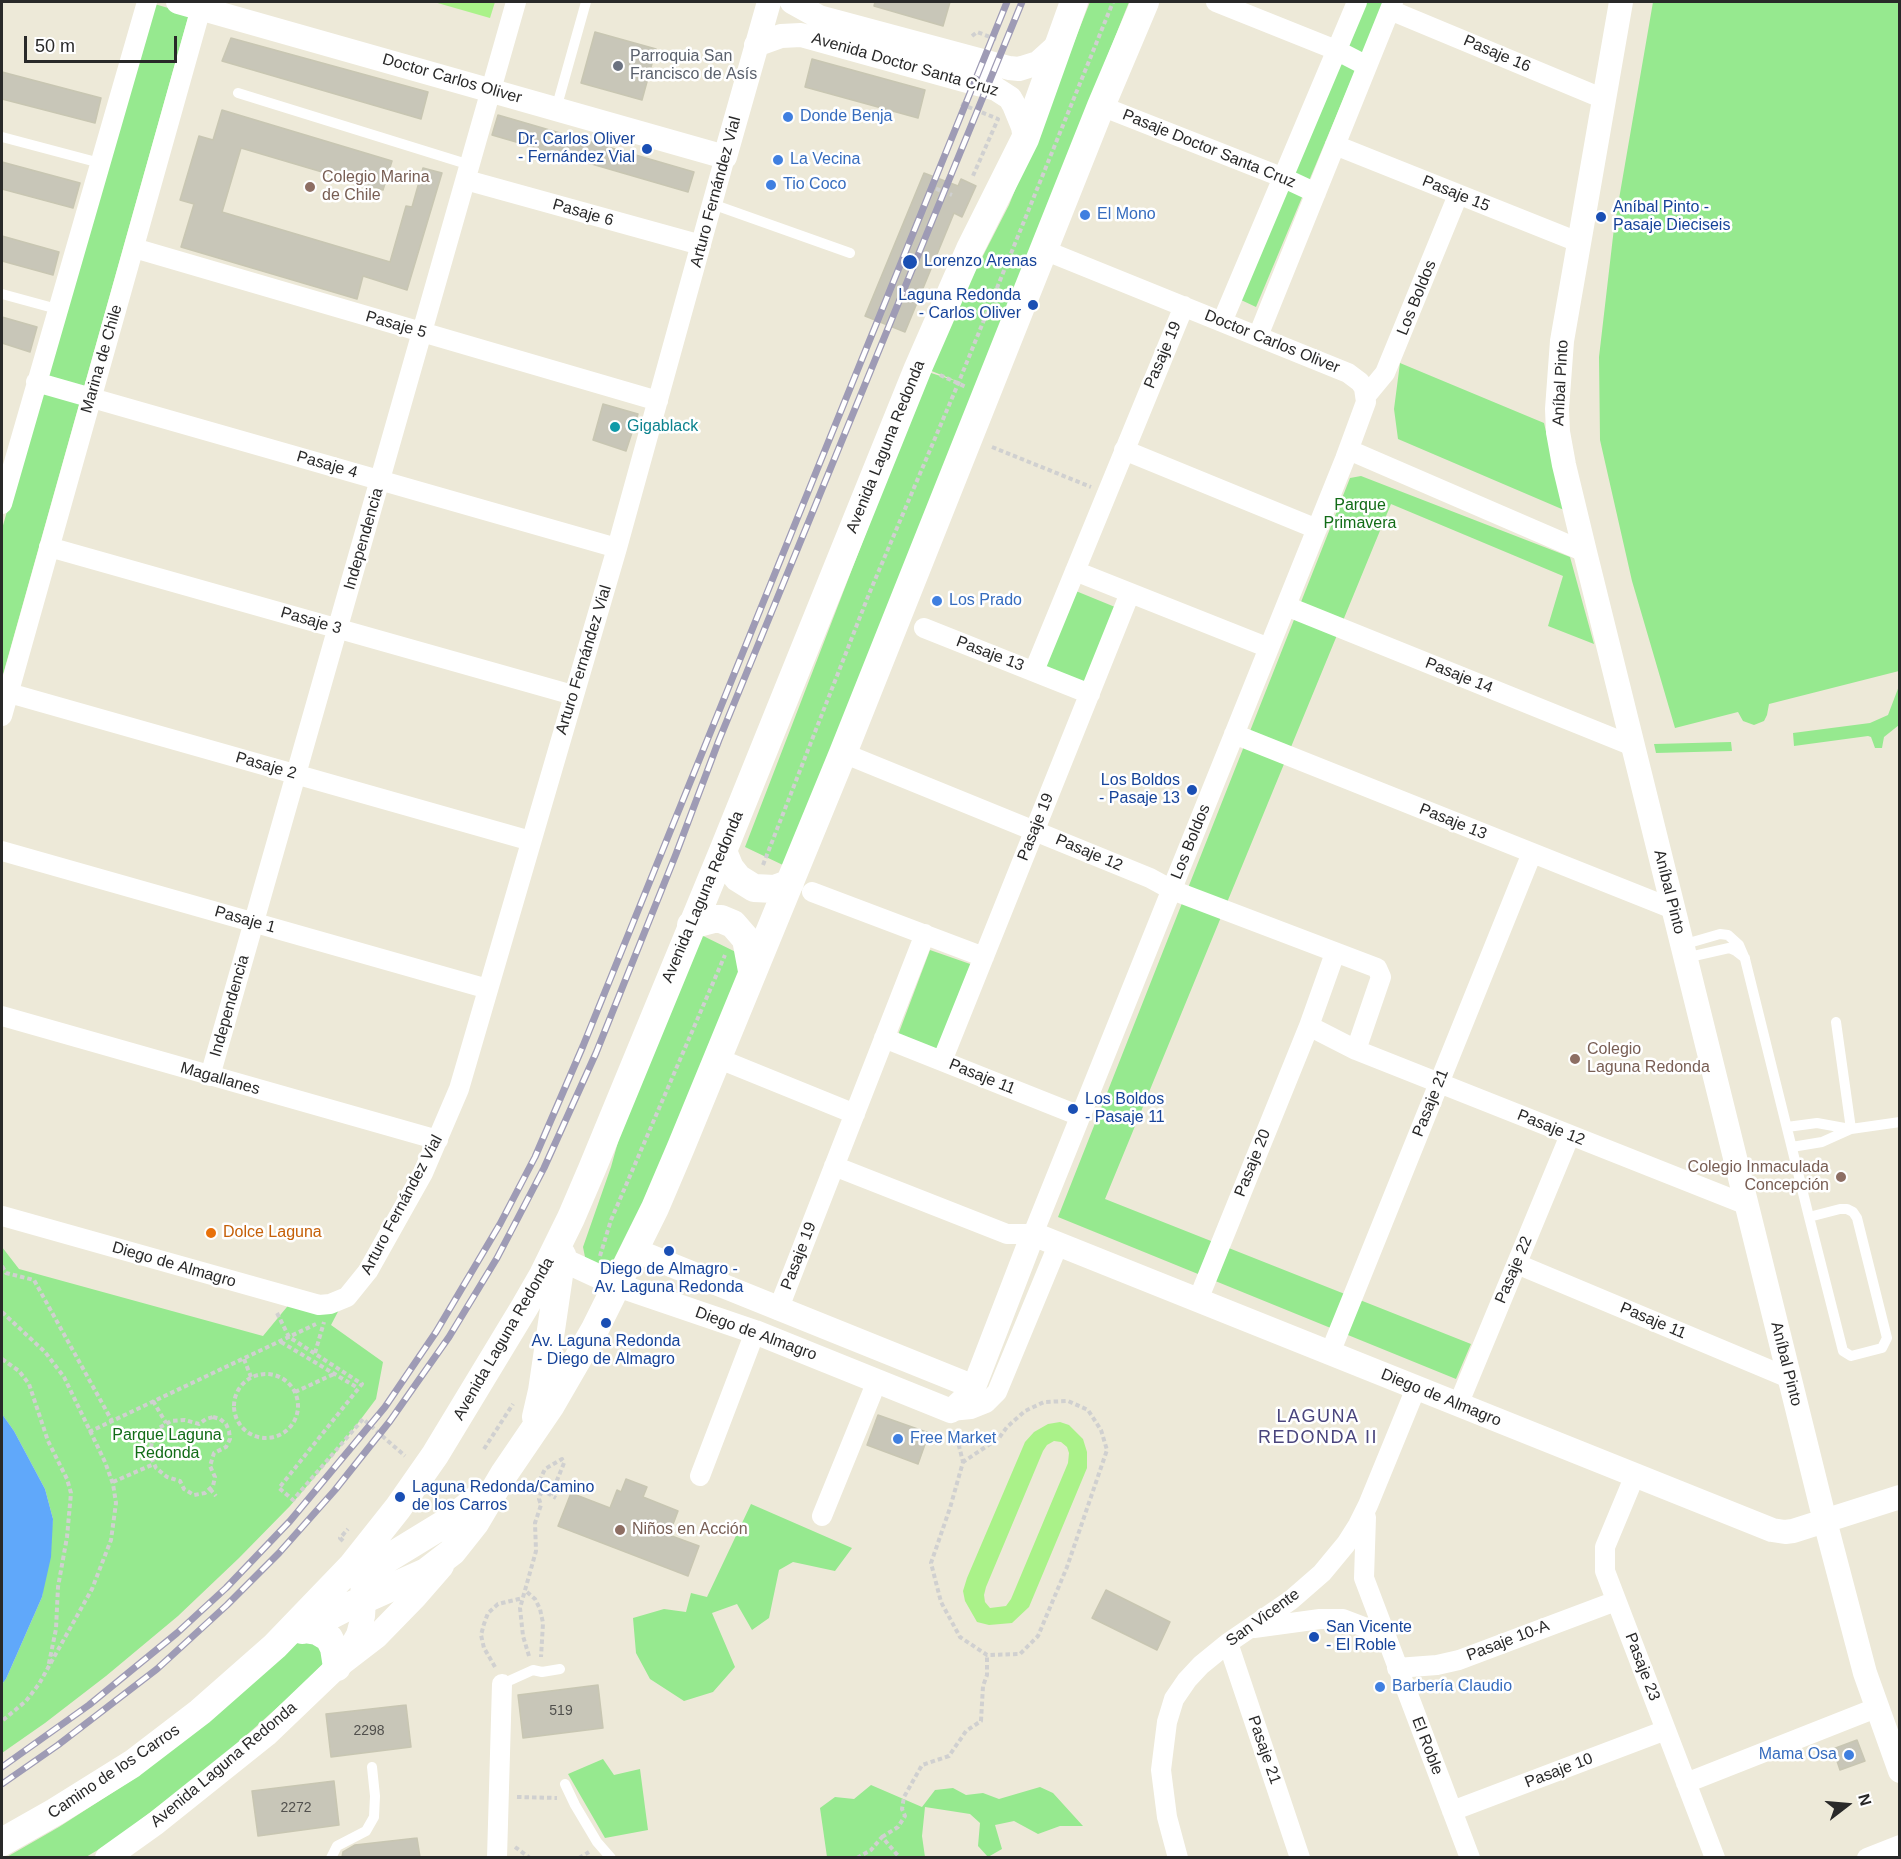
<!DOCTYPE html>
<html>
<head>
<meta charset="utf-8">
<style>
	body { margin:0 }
	#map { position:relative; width:1901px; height:1859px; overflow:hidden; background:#ede9d8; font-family:Arial,sans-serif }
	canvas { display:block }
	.frame { position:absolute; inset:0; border:3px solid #292929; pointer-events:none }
	.north { position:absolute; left:1817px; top:1775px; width:60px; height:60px; -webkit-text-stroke:4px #fff; paint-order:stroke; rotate:74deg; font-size:16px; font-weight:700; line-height:24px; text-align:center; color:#292929 }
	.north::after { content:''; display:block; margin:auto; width:21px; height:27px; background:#292929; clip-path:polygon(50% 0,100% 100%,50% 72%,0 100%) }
	.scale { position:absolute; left:24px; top:36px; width:153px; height:27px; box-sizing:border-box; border:3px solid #292929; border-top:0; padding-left:8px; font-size:18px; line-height:21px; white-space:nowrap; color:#292929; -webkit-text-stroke:4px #fff; paint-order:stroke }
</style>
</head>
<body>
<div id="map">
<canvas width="1901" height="1859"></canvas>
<div class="frame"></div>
<div class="north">N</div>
<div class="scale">50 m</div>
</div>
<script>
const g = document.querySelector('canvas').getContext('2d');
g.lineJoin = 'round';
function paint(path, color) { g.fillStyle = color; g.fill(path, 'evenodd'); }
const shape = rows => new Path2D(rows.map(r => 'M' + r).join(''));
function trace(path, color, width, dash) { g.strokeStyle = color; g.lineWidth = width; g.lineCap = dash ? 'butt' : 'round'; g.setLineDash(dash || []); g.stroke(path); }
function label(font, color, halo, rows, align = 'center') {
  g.font = font + ' Arial,sans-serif'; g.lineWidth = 5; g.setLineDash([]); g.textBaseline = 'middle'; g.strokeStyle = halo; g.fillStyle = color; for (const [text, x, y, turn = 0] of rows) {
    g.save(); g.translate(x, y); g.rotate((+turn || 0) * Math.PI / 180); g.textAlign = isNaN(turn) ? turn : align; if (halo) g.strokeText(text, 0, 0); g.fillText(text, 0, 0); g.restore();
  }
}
paint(shape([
	[1090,2,1129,2,785,866,745,847,928,372,959,382,929,370,948,324,1009,205],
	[1365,2,1384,2,1256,307,1241,300],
	[1653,2,1899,2,1899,671,1769,704,1767,715,1764,721,1754,725,1743,721,1738,712,1675,728,1632,581,1600,440,1599,357,1614,228],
	[151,3,189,14,2,678,2,529],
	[1400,363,1544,423,1564,510,1398,439,1394,409],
	[1361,476,1570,557,1594,644,1548,626,1563,576,1391,504,1105,1199,1471,1344,1456,1379,1058,1217,1350,478],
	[1071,589,1115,607,1082,690,1038,672],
	[1899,686,1899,725,1884,737,1882,748,1875,748,1871,737,1868,736,1794,746,1793,733,1870,723,1888,715],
	[1731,742,1732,751,1656,753,1654,744],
	[689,929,748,958,639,1220,610,1273,586,1262,583,1247,611,1167,623,1124],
	[930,950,973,965,939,1053,898,1035],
	[2,1247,19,1269,263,1336,291,1302,342,1304,331,1325,383,1362,376,1399,337,1451,290,1506,239,1558,178,1616,106,1676,45,1723,2,1753,2,1684,6,1679,42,1597,53,1519,45,1489,14,1431,2,1414],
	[751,1504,852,1548,835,1571,793,1562,779,1570,769,1618,752,1630,737,1604,712,1613,735,1667,713,1692,684,1701,650,1679,636,1653,633,1618,664,1609,686,1612,691,1593,707,1597],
	[317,1638,324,1663,299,1688,221,1758,113,1841,86,1857,5,1858,59,1827,135,1778,297,1643,304,1639],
	[603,1759,614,1775,640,1769,648,1830,605,1838,568,1774],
	[871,1785,922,1807,935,1790,953,1788,966,1795,983,1793,999,1799,1040,1787,1053,1793,1083,1826,1060,1826,1038,1834,1014,1821,995,1825,1002,1849,988,1857,978,1846,980,1823,970,1814,925,1807,922,1836,925,1857,827,1857,820,1808,835,1797,854,1799]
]), '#96e98f');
paint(shape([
	[434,2,495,2,490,18],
	[1060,1422,1069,1425,1083,1439,1087,1452,1087,1468,1029,1607,1012,1623,989,1625,977,1622,965,1601,963,1591,967,1578,1025,1442,1034,1432,1048,1424],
	[1054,1441,1061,1442,1067,1447,1069,1453,1068,1463,1011,1599,1006,1606,990,1608,985,1602,984,1595,986,1587,1043,1451,1047,1445]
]), '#aaf289');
paint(shape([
	[2,1414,14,1431,45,1489,53,1519,51,1557,42,1597,6,1679,2,1684]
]), '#60a8fa');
const building = shape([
	[875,2,950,2,943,26,874,6,875,2],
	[595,32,656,49,642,100,581,83,595,32],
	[231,38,428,92,421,119,222,61,231,38],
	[812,59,925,90,918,118,805,87,812,59],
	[2,72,101,98,95,123,2,99,2,72],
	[222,110,392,161,383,190,241,148,222,212,390,262,406,206,412,207,423,168,442,173,407,290,363,276,357,299,181,247,194,204,180,200,199,136,213,140,222,110],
	[498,115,694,172,688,192,492,135,498,115],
	[2,162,80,183,73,208,2,189,2,162],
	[924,173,958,186,961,179,976,186,962,217,954,213,905,332,865,316,924,173],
	[2,236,59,252,53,275,2,261,2,236],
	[2,317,37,327,30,352,2,343,2,317],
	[603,404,638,414,626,451,593,440,603,404],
	[878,1415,929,1433,918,1464,867,1445,878,1415],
	[626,1479,647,1487,643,1497,678,1511,669,1535,699,1546,688,1576,558,1526,571,1493,610,1508,617,1490,621,1492,626,1479],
	[1106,1590,1170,1622,1157,1650,1092,1618,1106,1590],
	[598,1685,603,1728,523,1738,518,1695,598,1685],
	[406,1705,411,1747,331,1757,326,1714,406,1705],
	[1857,1740,1865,1761,1840,1770,1833,1749,1857,1740],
	[334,1781,339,1825,258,1836,252,1791,334,1781],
	[417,1838,420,1857,342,1857,343,1852,355,1845,417,1838]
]);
paint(building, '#c8c6b8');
trace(building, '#c8c6b2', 1.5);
trace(shape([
	[972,36,977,32,998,40],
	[961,104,998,119,972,178],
	[929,186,952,195],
	[940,375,966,387],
	[992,447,1091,487],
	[763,865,869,594,958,384,1113,2],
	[600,1256,611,1220,725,955],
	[2,1266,6,1273,34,1280,112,1421],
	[2,1312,45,1352,64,1377,105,1462,113,1484,116,1503,111,1540,92,1589,39,1684,26,1701,2,1721],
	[277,1313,289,1337,362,1384,279,1488,293,1500,363,1419,405,1456],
	[281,1342,358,1388],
	[315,1353,324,1322],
	[2,1359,19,1371,29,1384,48,1441,67,1479,71,1493,67,1537,58,1587,56,1629,48,1668],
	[244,1359,251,1377],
	'234 1406a32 32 0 1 1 64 0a32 32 0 1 1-64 0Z',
	[295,1392,334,1374],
	[153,1401,166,1423],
	[213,1417,220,1419,226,1424,229,1431,230,1439,226,1447,214,1453,210,1466,215,1477,213,1486,205,1493,194,1495,184,1489,180,1481,167,1477,156,1468,150,1455,152,1441,159,1428,171,1421,185,1420,199,1424,206,1419,213,1417],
	[955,1430,963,1462,950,1508,931,1563,941,1602,960,1637,987,1655,1020,1654,1038,1636,1067,1567,1107,1450,1101,1430,1088,1410,1068,1401,1044,1402,1025,1411,1007,1427,999,1438,963,1462],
	[89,1432,316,1324],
	[484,1449,513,1404],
	[113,1482,154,1464],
	[210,1489,216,1496],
	[551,1495,564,1463,562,1459,545,1469,537,1486,542,1490,551,1495,556,1498],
	[343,1541,340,1538,348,1529],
	[527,1592,535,1599,540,1609,543,1623,541,1657],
	[529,1656,523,1636,520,1608,536,1551,535,1523,541,1505,539,1499,542,1490],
	[495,1667,484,1648,481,1635,484,1624,488,1613,498,1604,523,1598],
	[517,1797,557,1798],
	[882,1837,898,1827,905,1816,902,1809,904,1797,922,1765,949,1756,966,1731,981,1721,983,1686,987,1675,987,1655],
	[515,1847,530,1858],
	[579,1858,589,1852],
	[857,1858,871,1850,882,1837,900,1858]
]), '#d0d0d0', 4, [4.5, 3]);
trace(shape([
	[238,93,470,165],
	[556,109,586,2],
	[2,137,100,163],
	[712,204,850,253],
	[2,294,57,309],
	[1682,945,1720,934,1728,935,1739,945,1745,959,1809,1217,1843,1351,1851,1356,1882,1348,1887,1338,1857,1218,1853,1212,1847,1209,1840,1209,1809,1217],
	[1685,958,1729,948,1736,951,1745,958],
	[1836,1022,1851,1129],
	[1787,1127,1817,1123,1850,1129],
	[1792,1147,1822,1142,1851,1129,1900,1122],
	[502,1684,533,1670,542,1672,560,1669],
	[565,1784,575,1805,597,1842,611,1858],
	[331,1858,337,1846,366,1831,374,1817,375,1796,372,1767]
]), '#fff', 10);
trace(shape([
	[1216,2,1336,50,1367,66],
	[1390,10,1604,99],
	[1101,106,1284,178,1316,193],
	[1335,145,1578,242],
	[466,180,701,245],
	[134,248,658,401],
	[1222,322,1357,2],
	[1258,336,1393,2],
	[36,382,617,548],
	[1366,396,1385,373,1458,195],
	[1124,450,1317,529],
	[1349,450,1585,552],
	[2,504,147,2],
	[49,547,573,695],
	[1075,571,1269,648],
	[1286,606,1633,746],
	[924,628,1090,694],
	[1034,671,1184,306],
	[2,691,531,841],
	[2,716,201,8],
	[1234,734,1673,909],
	[843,753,1150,878,1172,890,1377,968,1381,977,1356,1050,1309,1026,1335,953],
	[2,851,488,989],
	[812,892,984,957],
	[2,1016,438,1140],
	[884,1038,1080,1116],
	[1356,1050,1747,1205],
	[717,1058,855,1114],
	[942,1061,1130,593],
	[210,1076,516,2],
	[834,1166,1007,1234,1033,1234,1345,459,1366,402,1364,388,1360,382,1348,373,1044,250],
	[2,1216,319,1305,330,1304,347,1297,368,1271,423,1173,459,1089,617,548,725,157],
	[1517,1264,1789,1378],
	[1198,1300,1309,1026],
	[778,1310,925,934],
	[1330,1353,1532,853],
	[1458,1405,1570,1135],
	[951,1411,971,1409,986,1403,997,1392,1058,1245],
	[1635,1475,1605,1547,1605,1571,1715,1858],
	[700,1476,755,1332],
	[822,1516,877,1381],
	[1366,1517,1364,1578,1470,1858],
	[1254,1628,1320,1619,1343,1619,1385,1635],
	[1228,1643,1300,1858],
	[1397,1668,1437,1665,1459,1660,1616,1601],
	[1686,1783,1876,1708],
	[1452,1811,1666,1730],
	[497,1858,502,1684],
	[1178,1858,1167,1817,1161,1770,1167,1722,1174,1699,1187,1680,1201,1665,1228,1643,1291,1600,1322,1573,1346,1544,1358,1525,1368,1505,1416,1388],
	[1867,1858,1900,1845]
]), '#fff', 20);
trace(shape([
	[178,2,725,157,769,2],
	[792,2,819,17,1009,68,1019,69,1038,63,1059,44],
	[1621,2,1562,341,1557,409,1558,432,1564,465,1585,552,1825,1521,1865,1673,1900,1771],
	[756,45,781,36,801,35,996,89,1010,98,1014,105,1023,127,1025,139],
	[634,1250,974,1387],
	[561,1259,617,1285,755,1332,951,1411,965,1398,974,1387,1033,1234,1772,1530,1785,1532,1793,1531,1900,1497],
	[346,1656,358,1635,363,1616,364,1600],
	[107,1858,156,1823,266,1735,337,1667,376,1637,415,1597,442,1566]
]), '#fff', 24);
trace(shape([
	[723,851,730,868,738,878,754,888,775,889,790,883],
	[691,925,714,919,721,919,733,924,746,939,752,971],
	[536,1417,542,1391,562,1255],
	[364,1598,365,1581,377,1565,449,1521,482,1495],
	[304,1629,317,1631,329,1638,334,1648,337,1667],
	[302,1630,345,1608,426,1572,452,1552,475,1523,504,1474,551,1405,595,1329,655,1208,681,1147,843,753,1101,106,1145,2],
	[2,1842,55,1812,132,1764,200,1712,275,1646,352,1566,398,1508,435,1455,524,1308,543,1275,571,1218,592,1169,723,851,918,368,970,249,1025,139,1074,2]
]), '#fff', 28);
const rail = shape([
	[2,1767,89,1705,177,1633,226,1588,290,1521,385,1407,436,1332,500,1224,535,1157,583,1046,1007,2],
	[2,1784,58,1745,157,1669,227,1605,279,1553,335,1490,390,1421,449,1337,497,1258,544,1168,596,1053,676,854,719,740,1022,2]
]);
trace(rail, '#9e9bb5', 7);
trace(rail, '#fff', 4.5, [14]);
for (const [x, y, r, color] of [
	[618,66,6,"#6b7280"],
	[788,117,6,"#3f7fe0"],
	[647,149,6,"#1a4fb4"],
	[778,160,6,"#3f7fe0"],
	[771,185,6,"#3f7fe0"],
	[310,187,6,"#8d6e63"],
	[1085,215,6,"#3f7fe0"],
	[1601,217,6,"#1a4fb4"],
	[910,262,8,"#1a4fb4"],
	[1033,305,6,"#1a4fb4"],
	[615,427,6,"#0f9aa8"],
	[937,601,6,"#3f7fe0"],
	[1192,790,6,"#1a4fb4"],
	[1575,1059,6,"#8d6e63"],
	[1073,1109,6,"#1a4fb4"],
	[1841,1177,6,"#8d6e63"],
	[211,1233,6,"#e8710a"],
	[669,1251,6,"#1a4fb4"],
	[606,1323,6,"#1a4fb4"],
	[898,1439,6,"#3f7fe0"],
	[400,1497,6,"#1a4fb4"],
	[620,1530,6,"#8d6e63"],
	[1314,1637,6,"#1a4fb4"],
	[1380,1687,6,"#3f7fe0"],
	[1849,1755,6,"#3f7fe0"]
]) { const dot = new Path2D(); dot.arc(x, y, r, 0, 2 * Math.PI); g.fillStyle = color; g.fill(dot); trace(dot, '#fff', 2); }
label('14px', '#51504d', null, [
	["519",561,1711],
	["2298",369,1731],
	["2272",296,1808]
]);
label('16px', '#292929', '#fff', [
	["Pasaje 16",1497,54,23],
	["Avenida Doctor Santa Cruz",905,65,16],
	["Doctor Carlos Oliver",452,79,16],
	["Pasaje Doctor Santa Cruz",1209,149,22],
	["Arturo Fernández Vial",716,192,-75],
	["Pasaje 15",1456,194,22],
	["Pasaje 6",583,213,16],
	["Los Boldos",1417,298,-68],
	["Pasaje 5",396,325,16],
	["Doctor Carlos Oliver",1272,342,22],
	["Pasaje 19",1163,355,-67],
	["Marina de Chile",102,359,-74],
	["Aníbal Pinto",1561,383,-87],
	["Avenida Laguna Redonda",886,447,-68],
	["Pasaje 4",327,465,16],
	["Independencia",364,539,-74],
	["Pasaje 3",311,621,16],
	["Pasaje 13",990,654,21],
	["Arturo Fernández Vial",584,660,-73],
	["Pasaje 14",1459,676,22],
	["Pasaje 2",266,766,16],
	["Pasaje 13",1453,822,22],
	["Pasaje 19",1036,827,-68],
	["Los Boldos",1191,842,-68],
	["Pasaje 12",1089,853,23],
	["Aníbal Pinto",1669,892,76],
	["Avenida Laguna Redonda",703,897,-67],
	["Pasaje 1",245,920,16],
	["Independencia",230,1006,-74],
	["Pasaje 11",982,1077,22],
	["Magallanes",220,1079,16],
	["Pasaje 21",1431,1103,-68],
	["Pasaje 12",1551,1128,22],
	["Pasaje 20",1253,1163,-68],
	["Arturo Fernández Vial",402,1205,-62],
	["Pasaje 19",799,1256,-69],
	["Diego de Almagro",174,1265,16],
	["Pasaje 22",1514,1270,-67],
	["Pasaje 11",1653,1321,23],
	["Diego de Almagro",756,1334,20],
	["Avenida Laguna Redonda",504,1339,-60],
	["Aníbal Pinto",1786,1364,76],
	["Diego de Almagro",1441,1398,22],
	["San Vicente",1263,1618,-36],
	["Pasaje 10-A",1508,1641,-21],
	["Pasaje 23",1642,1667,69],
	["El Roble",1427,1746,69],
	["Pasaje 21",1264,1750,71],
	["Avenida Laguna Redonda",224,1765,-40],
	["Pasaje 10",1559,1771,-21],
	["Camino de los Carros",114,1772,-34]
]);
label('16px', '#5b616d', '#fff', [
	["Parroquia San",630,57],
	["Francisco de Asís",630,75]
], 'left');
label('16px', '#366cbe', '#fff', [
	["Donde Benja",800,117],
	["La Vecina",790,160],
	["Tio Coco",783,185],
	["El Mono",1097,215],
	["Los Prado",949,601],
	["Free Market",910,1439],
	["Barbería Claudio",1392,1687],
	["Mama Osa",1837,1755,"right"]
], 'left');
label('16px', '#164399', '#fff', [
	["Dr. Carlos Oliver",635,140,"right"],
	["- Fernández Vial",635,158,"right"],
	["Aníbal Pinto -",1613,208],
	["Pasaje Dieciseis",1613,226],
	["Lorenzo Arenas",924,262],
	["Laguna Redonda",1021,296,"right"],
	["- Carlos Oliver",1021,314,"right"],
	["Los Boldos",1180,781,"right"],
	["- Pasaje 13",1180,799,"right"],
	["Los Boldos",1085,1100],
	["- Pasaje 11",1085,1118],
	["Diego de Almagro -",669,1270,"center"],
	["Av. Laguna Redonda",669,1288,"center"],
	["Av. Laguna Redonda",606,1342,"center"],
	["- Diego de Almagro",606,1360,"center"],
	["Laguna Redonda/Camino",412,1488],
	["de los Carros",412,1506],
	["San Vicente",1326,1628],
	["- El Roble",1326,1646]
], 'left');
label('16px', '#785e54', '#fff', [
	["Colegio Marina",322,178],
	["de Chile",322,196],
	["Colegio",1587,1050],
	["Laguna Redonda",1587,1068],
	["Colegio Inmaculada",1829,1168,"right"],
	["Concepción",1829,1186,"right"],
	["Niños en Acción",632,1530]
], 'left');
label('16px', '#0d838f', '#fff', [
	["Gigablack",627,427]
], 'left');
label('16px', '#126c17', '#fff', [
	["Parque",1360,506],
	["Primavera",1360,524],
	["Parque Laguna",167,1436],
	["Redonda",167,1454]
]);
label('16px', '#c56008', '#fff', [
	["Dolce Laguna",223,1233]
], 'left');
g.letterSpacing = '1.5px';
label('18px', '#4a457d', '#fff', [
	["LAGUNA",1318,1417],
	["REDONDA II",1318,1438]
]);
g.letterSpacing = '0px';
</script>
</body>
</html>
